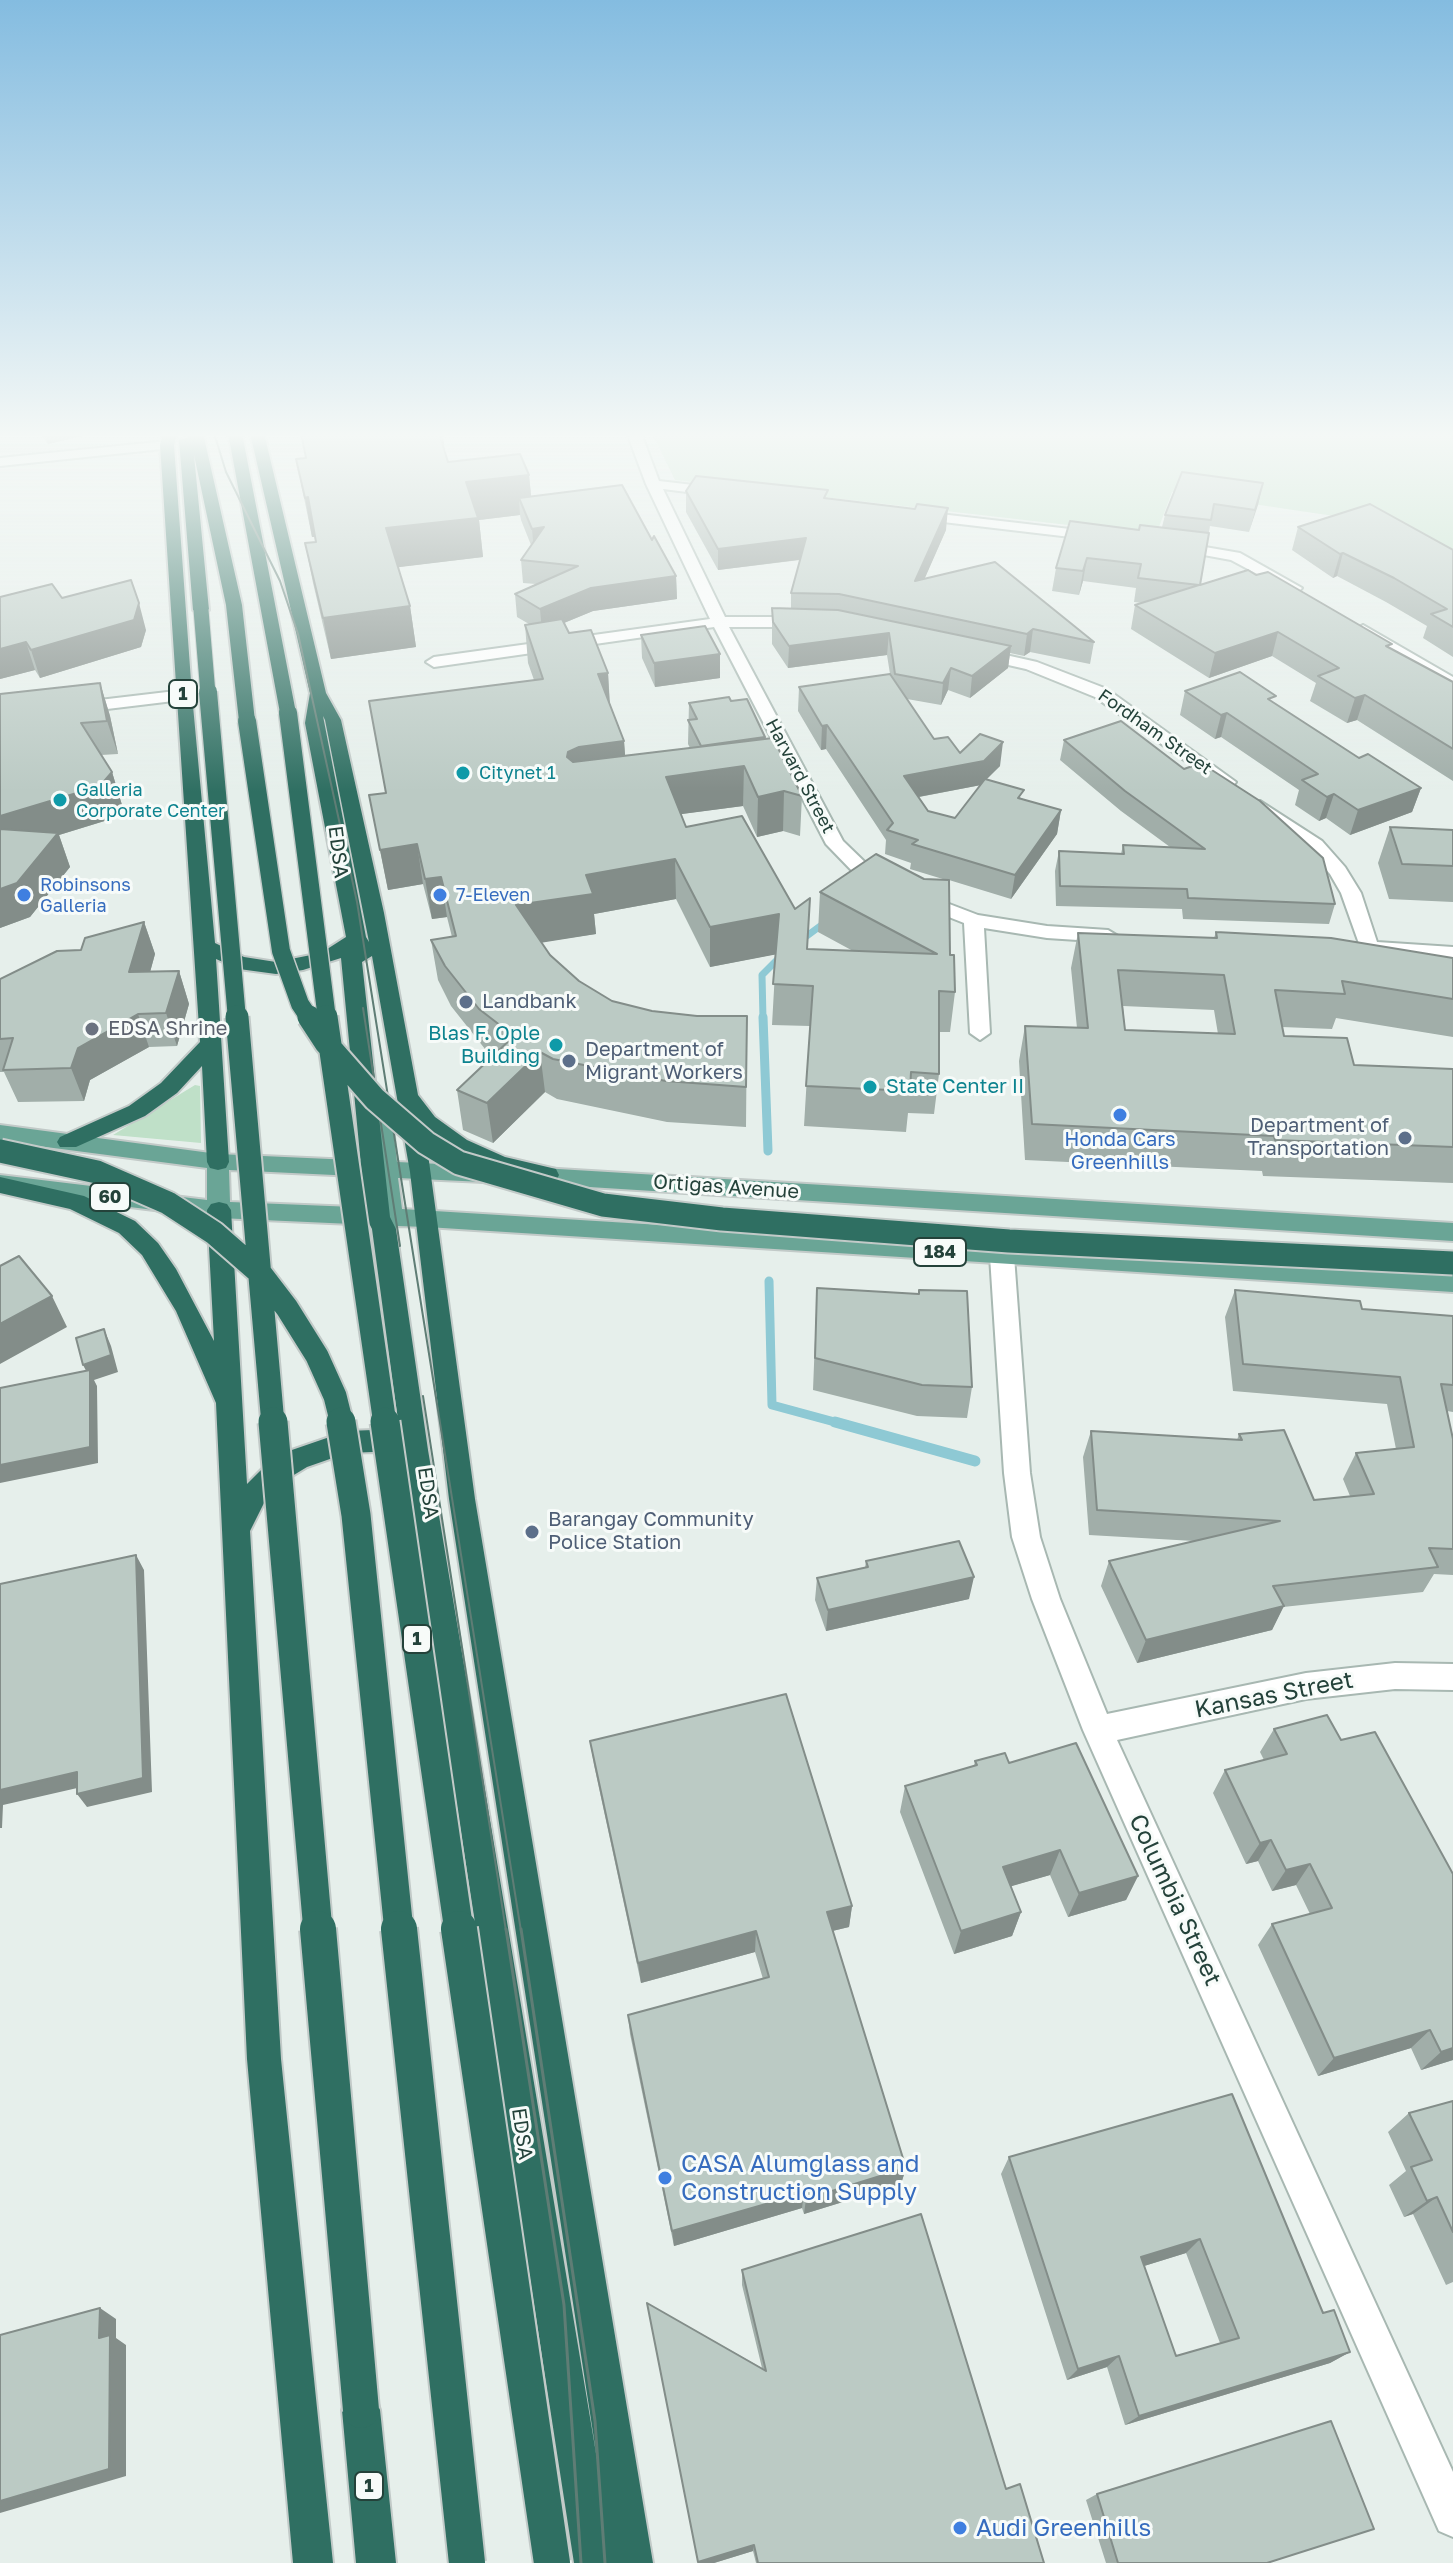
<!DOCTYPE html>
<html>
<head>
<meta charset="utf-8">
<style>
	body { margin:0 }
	canvas { display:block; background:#e6efeb }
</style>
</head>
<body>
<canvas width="1453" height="2563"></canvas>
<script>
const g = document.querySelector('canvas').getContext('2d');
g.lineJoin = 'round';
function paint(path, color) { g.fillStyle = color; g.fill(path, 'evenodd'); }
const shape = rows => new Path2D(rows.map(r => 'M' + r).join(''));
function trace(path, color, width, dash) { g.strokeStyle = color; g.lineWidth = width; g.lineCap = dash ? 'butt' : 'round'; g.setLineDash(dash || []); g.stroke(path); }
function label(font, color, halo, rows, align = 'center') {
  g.font = font + ' "Golos Text",sans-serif'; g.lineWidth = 6; g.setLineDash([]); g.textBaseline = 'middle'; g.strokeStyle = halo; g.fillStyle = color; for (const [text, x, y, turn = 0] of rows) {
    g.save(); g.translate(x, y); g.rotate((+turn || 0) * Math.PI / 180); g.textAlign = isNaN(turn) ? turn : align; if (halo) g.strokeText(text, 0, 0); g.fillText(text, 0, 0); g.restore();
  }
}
paint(shape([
	[652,433,1453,433,1453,554,1361,520,1172,492,1156,535,675,480],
	[195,1085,200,1086,201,1143,113,1135]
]), '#bfe0c8');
trace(shape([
	[800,941,827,921],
	[763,1019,762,975,782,955]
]), '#8ec9d4', 7);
trace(shape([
	[763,1017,768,1151],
	[769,1281,772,1405,842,1424]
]), '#8ec9d4', 9);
trace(shape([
	[835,1422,975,1461]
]), '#8ec9d4', 11);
const minor = shape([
	[627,433,641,433,659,481,719,488,726,492,719,496,663,489,725,617,805,617,813,622,805,627,729,627,843,841,872,869,892,879,894,883,892,887,878,887,858,877,826,844,714,627,434,667,426,662,434,657,710,619,646,484,627,433],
	[167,441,174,445,172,448,0,466,0,458,167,441],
	[914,511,1096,532,1103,536,1096,540,909,518,907,515,914,511],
	[1176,542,1240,553,1302,588,1299,591,1289,591,1231,560,1171,549,1171,543,1176,542],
	[1363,625,1453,677,1453,689,1357,633,1355,630,1363,625],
	[979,649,1037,662,1107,689,1236,782,1233,786,1221,786,1095,697,1026,669,973,657,973,651,979,649],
	[184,690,190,691,192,695,190,699,74,713,66,708,74,703,184,690],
	[1260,801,1322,841,1345,867,1361,893,1377,942,1453,947,1453,959,1362,952,1341,893,1330,874,1308,849,1254,810,1251,806,1260,801],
	[918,892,978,915,1047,926,1108,930,1118,936,1108,942,1047,938,984,928,990,1033,980,1040,970,1033,964,923,911,902,908,898,911,894,918,892],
	[1002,1247,1010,1250,1014,1256,1030,1473,1040,1537,1060,1599,1107,1714,1306,1673,1395,1663,1453,1664,1453,1690,1395,1689,1306,1699,1117,1740,1453,2472,1453,2537,1439,2531,1083,1730,1032,1599,1012,1537,1004,1473,990,1256,994,1250,1002,1247]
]);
const major = shape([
	[381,1112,389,1115,392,1120,397,1162,484,1166,492,1168,495,1174,492,1180,484,1182,398,1178,402,1209,1453,1274,1453,1292,427,1227,397,1226,392,1235,384,1238,376,1235,372,1229,374,1225,219,1218,0,1191,0,1175,207,1200,207,1168,0,1141,0,1125,218,1154,374,1161,370,1120,373,1115,381,1112],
	[229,1170,376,1177,379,1208,230,1202,229,1170],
	[525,1167,1453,1223,1453,1241,525,1183,517,1181,514,1175,517,1169,525,1167]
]);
const highway = shape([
	[163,433,177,433,174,445,192,695,215,943,244,957,276,962,321,953,346,937,305,723,310,693,250,433,264,433,326,693,341,720,384,913,418,1095,435,1117,467,1140,505,1157,556,1169,559,1175,556,1181,548,1183,492,1170,451,1152,425,1132,475,1499,653,2563,574,2563,403,1457,373,1452,347,1453,307,1467,284,1481,266,1499,250,1531,281,2059,333,2563,293,2563,247,2059,216,1403,176,1311,142,1255,119,1233,70,1209,0,1193,0,1177,84,1196,135,1221,158,1243,176,1269,214,1341,207,1210,211,1204,219,1202,227,1204,231,1210,247,1484,266,1465,289,1451,347,1431,373,1430,400,1435,372,1229,366,1217,341,958,303,970,276,974,239,969,216,959,229,1162,226,1168,218,1170,210,1168,207,1162,202,1066,177,1093,145,1116,76,1147,60,1147,57,1142,60,1137,129,1106,161,1083,200,1042,160,445,163,433],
	[323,716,325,720,369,942,366,937,323,716],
	[372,956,410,1172,449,1499,598,2465,428,1450,396,1229,390,1217,362,962,372,956],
	[189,433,203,433,242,605,255,721,247,726,239,721,226,605,194,455,209,610,201,615,193,610,179,440,190,437,189,433],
	[228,433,242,433,296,713,288,718,280,713,228,433],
	[361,2391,375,2396,380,2410,396,2563,356,2563,342,2410,347,2396,361,2391]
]);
trace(minor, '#a8b8b2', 4);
trace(major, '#c2cac8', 4);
trace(highway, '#c2cac8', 4);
paint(minor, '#fff');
paint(major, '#6aa596');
paint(highway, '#2f6f62');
trace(shape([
	[214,433,226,472,280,581,298,634,357,902,521,1931],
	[363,1008,400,1246],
	[423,1396,506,1931]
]), '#5f7d75', 2);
trace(shape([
	[506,1929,564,2305,581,2563],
	[521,1929,595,2421,605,2563]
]), '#5f7d75', 3);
const highwayBridgeFar4 = shape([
	[201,610,208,694]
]);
const highwayBridgeFar3 = shape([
	[208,692,237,1019],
	[288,713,327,1019],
	[247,721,281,951,300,1004,310,1019]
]);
const highwayBridgeFar2 = shape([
	[237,1017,273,1424],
	[309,1017,326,1043,375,1099,426,1143,459,1163,603,1205,722,1219,1009,1241,1453,1263],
	[326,1017,385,1424],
	[0,1151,97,1172,168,1203,214,1233,261,1274,287,1308,317,1356,335,1396,342,1424]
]);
const highwayBridgeFar1 = shape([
	[273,1422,318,1931],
	[341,1422,356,1515,399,1931],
	[385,1422,459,1931]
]);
const highwayBridge = shape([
	[318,1929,361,2410],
	[399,1929,467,2563],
	[459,1929,552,2563]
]);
trace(highwayBridgeFar4, '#c2cac8', 17, []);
trace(highwayBridgeFar3, '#c2cac8', 21, []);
trace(highwayBridgeFar2, '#c2cac8', 27, []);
trace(highwayBridgeFar1, '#c2cac8', 33, []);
trace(highwayBridge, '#c2cac8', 40, []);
trace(highwayBridgeFar4, '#2f6f62', 15);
trace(highwayBridgeFar3, '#2f6f62', 18);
trace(highwayBridgeFar2, '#2f6f62', 23);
trace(highwayBridgeFar1, '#2f6f62', 29);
trace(highwayBridge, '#2f6f62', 36);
paint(shape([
	[40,433,95,433,48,444],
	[301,433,443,433,444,446,443,446,448,462,529,475,531,496,652,540,676,576,677,599,593,611,564,623,569,633,608,673,610,704,624,741,625,756,690,748,688,744,689,703,731,701,765,739,802,796,800,836,783,831,757,837,743,806,681,814,686,827,808,949,853,951,818,932,820,892,924,879,946,880,910,869,911,863,885,854,886,840,826,749,821,750,798,711,799,687,890,674,887,655,788,668,772,644,772,608,791,609,791,593,800,560,718,570,686,512,686,491,828,498,946,530,924,579,1094,642,1090,664,1030,652,1024,656,1010,653,1008,668,970,698,948,690,941,705,907,699,934,739,960,753,1000,766,986,779,1023,799,1061,810,1057,834,1011,899,949,880,950,955,955,992,950,1032,939,1032,939,1074,934,1114,908,1113,906,1132,804,1126,810,1026,772,1025,776,954,710,967,676,899,594,914,596,934,541,942,550,955,579,981,612,1001,652,1011,697,1016,747,1016,746,1127,667,1122,557,1099,545,1092,493,1143,463,1130,457,1090,493,1056,485,1049,451,1006,438,980,431,940,452,937,447,917,432,919,423,884,388,890,369,795,386,793,534,680,528,663,525,625,529,624,517,617,515,594,536,584,523,583,521,560,531,545,521,520,520,515,479,520,483,557,398,567,410,606,416,647,331,659,313,583,305,543,316,542,315,537,312,537,296,459,306,458],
	[981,785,955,818,928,811,919,797],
	[1263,483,1249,532,1210,526,1200,585,1390,648,1453,682,1453,781,1357,720,1347,723,1310,701,1316,683,1272,656,1209,678,1131,629,1135,605,1143,603,1134,602,1136,588,1083,581,1079,595,1052,591,1056,568,1139,530,1162,527,1165,515],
	[1298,527,1453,550,1453,657,1423,638,1427,626,1386,602,1337,576,1333,578,1292,550],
	[0,597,62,598,146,630,141,647,40,678,35,670,0,679],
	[641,635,720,654,720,678,655,687,642,658],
	[100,683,110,716,118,754,101,755,112,772,122,805,111,819,59,835,70,867,30,917,0,928,0,694],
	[1185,691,1274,703,1359,758,1421,788,1412,812,1350,835,1326,818,1319,821,1295,805,1299,790,1221,737,1215,739,1180,715],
	[1064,740,1335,904,1329,924,1183,919,1182,909,1056,906,1055,871,1059,851,1121,854,1123,845,1170,847,1121,811,1060,760],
	[1390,827,1453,830,1453,902,1389,899,1378,863],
	[144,922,155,954,150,972,179,971,189,1004,177,1046,149,1047,90,1080,84,1101,18,1102,4,1072,0,1072,0,979,81,950],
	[1216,932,1453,958,1453,1037,1336,1018,1332,1029,1282,1027,1284,1036,1354,1065,1453,1069,1453,1183,1263,1176,1262,1171,1025,1160,1019,1061,1025,1026,1077,1028,1071,968,1078,933,1214,938],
	[1123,1006,1214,1010,1218,1034,1125,1030],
	[817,1288,918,1294,919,1290,972,1387,967,1418,917,1416,813,1390],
	[1235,1290,1362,1309,1453,1316,1453,1412,1447,1411,1453,1439,1453,1575,1434,1574,1423,1592,1283,1607,1272,1630,1137,1663,1101,1586,1109,1561,1194,1541,1089,1535,1083,1457,1091,1431,1237,1440,1239,1434,1314,1500,1350,1496,1343,1479,1356,1453,1396,1449,1387,1404,1233,1391,1225,1317],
	[866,1561,969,1599,826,1631,815,1600,817,1578,865,1568],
	[1274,1729,1453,2060,1421,2070,1411,2048,1318,2076,1258,1945,1272,1924,1310,1914,1296,1885,1272,1891,1258,1861,1246,1864,1213,1793,1225,1770,1264,1760,1260,1752],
	[590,1741,852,1906,849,1927,832,1931,906,2168,901,2184,804,2214,802,2208,674,2246,630,2034,628,2015,763,1979,755,1952,641,1983,594,1765],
	[975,1761,1009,1763,1138,1876,1126,1900,1068,1917,1050,1875,1011,1886,1021,1912,1012,1936,954,1954,900,1812,905,1786,974,1766],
	[1232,2094,1323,2313,1350,2352,1330,2363,1125,2425,1107,2367,1067,2380,1001,2174,1009,2157],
	[1186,2253,1220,2343,1176,2356,1144,2266],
	[1453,2101,1453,2282,1446,2285,1413,2214,1404,2217,1389,2185,1406,2171,1388,2132,1409,2113],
	[742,2270,1006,2489,1044,2563,756,2563,753,2551,714,2563,698,2563,647,2303,762,2368,742,2285],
	[1097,2494,1267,2563,1106,2563,1086,2500]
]), '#a1aea9');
paint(shape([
	[45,433,95,433,48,444],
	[434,433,443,433,444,446,436,447],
	[529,475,533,514,519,498,520,515,479,520,483,557,392,568,386,528,466,482],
	[1263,483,1258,505,1249,532,1255,510],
	[308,497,315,537,312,537,305,498],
	[948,508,946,530,914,603,915,581],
	[544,527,534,551,532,529],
	[806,538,805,559,718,570,718,549],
	[1343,553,1337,576,1333,578,1340,554],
	[1087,558,1083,581,1079,595,1083,571],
	[676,576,677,599,593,611,542,632,540,609,591,588],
	[139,603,146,630,141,647,40,678,31,650],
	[410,606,416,647,331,659,323,618],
	[1033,629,1030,652,1024,656,1027,634],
	[1278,632,1272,656,1209,678,1215,653],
	[889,633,887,655,788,668,789,646],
	[26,642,35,670,0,679,0,649],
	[1011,646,1008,668,970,698,972,676],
	[720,654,720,678,655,687,654,663],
	[951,668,948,690,941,705,943,683],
	[608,673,610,711,598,674],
	[100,683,110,716,118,754,107,721],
	[1365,695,1357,720,1347,723,1355,698],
	[1227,713,1221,737,1215,739,1221,715],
	[827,725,826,749,821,750,822,726],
	[624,741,627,780,582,786,567,757,568,752,579,747],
	[1003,742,1000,766,981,785,902,800,904,776],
	[744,766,743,806,667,816,666,777],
	[112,772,122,805,111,819,59,835,70,867,30,917,0,928,0,816],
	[1421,788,1412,812,1350,835,1358,810],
	[784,791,783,831,757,837,758,797],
	[1334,794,1326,818,1319,821,1327,797],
	[1061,810,1057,834,1011,899,1015,875],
	[417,844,423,884,388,890,380,850],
	[675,859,676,899,594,914,596,934,521,946,516,905,586,875],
	[441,877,447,917,432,919,425,879],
	[779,914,778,954,710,967,710,927],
	[144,922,155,954,141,1005,129,972],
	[179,971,189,1004,177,1046,166,1013],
	[138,1014,149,1047,90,1080,84,1101,71,1068,78,1048],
	[540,1052,545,1092,493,1143,487,1103],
	[52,1296,67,1327,0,1364,0,1324],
	[104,1329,111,1346,118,1372,94,1380,97,1386,98,1463,0,1483,0,1465,90,1378,83,1365],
	[136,1555,144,1570,152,1792,87,1807,77,1794],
	[974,1577,969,1599,826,1631,828,1610],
	[1284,1606,1272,1630,1137,1663,1146,1640],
	[77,1772,86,1786,3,1805,2,1828,0,1828,0,1790],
	[1271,1840,1258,1861,1246,1864,1260,1843],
	[1060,1850,1050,1875,995,1891,1003,1867],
	[1310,1864,1296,1885,1272,1891,1286,1870],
	[1138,1876,1126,1900,1068,1917,1079,1893],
	[852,1906,849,1927,824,1933,827,1912],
	[1021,1912,1012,1936,954,1954,961,1931],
	[756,1931,755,1952,641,1983,638,1963],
	[1430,2030,1411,2048,1318,2076,1334,2058],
	[1453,2048,1453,2060,1421,2070,1441,2052],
	[906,2168,901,2184,804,2214,806,2199],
	[804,2193,802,2208,674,2246,672,2231],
	[1437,2197,1413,2214,1404,2217,1427,2201],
	[1200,2239,1186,2253,1128,2271,1141,2257],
	[100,2308,116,2319,116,2338,126,2345,126,2476,0,2513,0,2501,99,2338],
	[1350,2352,1330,2363,1125,2425,1139,2416],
	[1119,2356,1107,2367,1067,2380,1078,2369],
	[754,2545,753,2551,714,2563,698,2563,698,2562]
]), '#838d89');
const building = shape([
	[301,433,439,433,448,462,520,454,529,475,466,482,478,518,386,528,410,606,323,618,305,543,316,542,308,497,305,498,296,459,306,458,301,433],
	[1182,472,1263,483,1255,510,1214,504,1211,520,1165,515,1182,472],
	[696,476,828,490,824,498,915,509,917,504,948,508,915,581,995,562,1094,642,1033,629,1027,634,839,594,791,593,806,538,718,549,686,491,696,476],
	[622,485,652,540,654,536,676,576,591,588,540,609,515,594,578,566,521,560,544,527,532,529,519,498,622,485],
	[1370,504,1453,550,1453,627,1431,614,1447,609,1394,578,1343,553,1340,554,1298,527,1370,504],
	[1070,521,1139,530,1140,525,1209,533,1200,585,1248,570,1256,575,1268,572,1392,644,1386,646,1453,682,1453,749,1365,695,1355,698,1318,676,1339,668,1278,632,1215,653,1135,605,1199,585,1138,578,1141,564,1087,558,1083,571,1056,568,1070,521],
	[131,580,139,603,134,620,31,650,26,642,0,649,0,597,52,584,62,598,131,580],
	[772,608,838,610,1011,646,972,676,951,668,943,683,895,674,889,633,789,646,773,622,772,608],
	[562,619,569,633,591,630,608,673,598,674,624,741,579,747,568,752,567,757,573,762,773,738,802,796,784,791,758,797,744,766,666,777,686,827,742,816,795,909,810,898,807,949,937,954,820,892,876,854,924,879,949,880,950,955,954,955,955,992,939,991,939,1074,911,1072,910,1091,806,1086,813,986,773,984,779,914,710,927,675,859,586,875,593,894,516,905,550,955,579,981,612,1001,652,1011,697,1016,747,1016,746,1087,666,1081,553,1059,540,1052,487,1103,457,1090,514,1036,479,1009,445,966,431,940,456,936,441,877,425,879,417,844,380,850,369,795,386,793,369,701,543,679,525,625,562,619],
	[705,626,720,654,654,663,641,635,705,626],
	[1240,672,1276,696,1268,699,1359,758,1368,754,1421,788,1358,810,1334,794,1327,797,1302,780,1318,774,1227,713,1221,715,1185,691,1240,672],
	[890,674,934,739,948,737,960,753,980,734,1003,742,984,761,904,776,928,811,955,818,985,779,1024,790,1018,798,1061,810,1015,875,912,844,918,840,887,830,893,823,827,725,822,726,799,687,890,674],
	[100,683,107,721,81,723,112,772,100,786,0,816,0,694,100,683],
	[729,697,731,701,747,699,765,737,701,746,688,720,697,719,689,703,729,697],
	[1121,721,1184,769,1201,763,1260,801,1323,858,1335,904,1188,898,1187,889,1060,886,1059,851,1124,854,1123,845,1205,849,1125,791,1064,740,1121,721],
	[1390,827,1453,830,1453,866,1402,864,1390,827],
	[0,829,58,833,17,883,0,889,0,829],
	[144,922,129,972,179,971,166,1013,138,1014,78,1048,71,1068,3,1070,13,1038,0,1039,0,979,57,951,81,950,85,938,144,922],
	[1216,932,1331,938,1453,958,1453,999,1342,981,1345,994,1275,990,1284,1036,1347,1038,1354,1065,1453,1069,1453,1147,1275,1140,1274,1136,1032,1124,1025,1026,1088,1028,1078,933,1217,938,1216,932],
	[1118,970,1224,975,1235,1034,1125,1030,1118,970],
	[19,1256,52,1296,0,1324,0,1266,19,1256],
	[817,1288,919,1294,919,1290,967,1291,972,1387,922,1385,815,1358,817,1288],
	[1235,1290,1360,1301,1362,1309,1453,1316,1453,1385,1441,1384,1453,1439,1453,1549,1429,1548,1438,1567,1273,1586,1284,1606,1146,1640,1109,1561,1280,1521,1097,1510,1091,1431,1242,1440,1239,1434,1284,1430,1314,1500,1374,1494,1356,1453,1414,1447,1400,1377,1243,1364,1235,1290],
	[104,1329,111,1355,83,1365,76,1338,104,1329],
	[90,1370,90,1447,0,1465,0,1388,90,1370],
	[959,1541,974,1577,828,1610,817,1578,868,1567,866,1561,959,1541],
	[136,1555,143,1778,77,1794,77,1772,0,1790,0,1584,136,1555],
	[786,1694,852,1906,827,1912,906,2168,806,2199,804,2193,672,2231,628,2015,769,1977,756,1931,638,1963,590,1741,786,1694],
	[1327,1715,1341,1740,1375,1732,1453,1874,1453,2048,1441,2052,1430,2030,1334,2058,1272,1924,1332,1908,1310,1864,1286,1870,1271,1840,1260,1843,1225,1770,1287,1754,1274,1729,1327,1715],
	[1076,1743,1138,1876,1079,1893,1060,1850,1003,1867,1021,1912,961,1931,905,1786,977,1765,975,1761,1005,1753,1009,1763,1076,1743],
	[1232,2094,1323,2313,1334,2310,1350,2352,1139,2416,1119,2356,1078,2369,1009,2157,1232,2094],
	[1200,2239,1239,2338,1176,2356,1141,2257,1200,2239],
	[1453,2101,1453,2232,1437,2197,1427,2201,1411,2167,1432,2160,1409,2113,1453,2101],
	[921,2214,1006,2489,1020,2484,1044,2563,758,2563,754,2545,698,2562,647,2303,766,2371,742,2270,921,2214],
	[100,2308,99,2338,110,2335,109,2469,0,2501,0,2335,100,2308],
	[1331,2421,1374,2529,1267,2563,1118,2563,1097,2494,1331,2421]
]);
paint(building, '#bbcac4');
trace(building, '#838d89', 2);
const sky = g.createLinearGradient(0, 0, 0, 792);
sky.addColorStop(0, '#84bce0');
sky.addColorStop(0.55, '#f4f8f6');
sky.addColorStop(1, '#f4f8f600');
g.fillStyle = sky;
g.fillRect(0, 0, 1453, 792);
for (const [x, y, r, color] of [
	[463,773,8,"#0f9aa8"],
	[60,800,8,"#0f9aa8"],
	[24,895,8,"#3f7fe0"],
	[440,895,8,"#3f7fe0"],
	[466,1002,8,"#5c6f8a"],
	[92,1029,8,"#6b7280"],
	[556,1045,8,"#0f9aa8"],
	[569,1061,8,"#5c6f8a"],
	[870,1087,8,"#0f9aa8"],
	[1120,1115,8,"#3f7fe0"],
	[1405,1138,8,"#5c6f8a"],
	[532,1532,8,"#5c6f8a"],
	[665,2178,8,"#3f7fe0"],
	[960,2528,8,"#3f7fe0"]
]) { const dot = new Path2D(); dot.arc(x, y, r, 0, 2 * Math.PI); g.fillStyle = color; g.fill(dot); trace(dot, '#f7fbf9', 3); }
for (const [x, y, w] of [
	[183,694,28],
	[110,1197,40],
	[940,1252,52],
	[417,1639,28],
	[369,2486,28]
]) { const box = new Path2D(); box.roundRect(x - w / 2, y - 14, w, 28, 6); g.fillStyle = '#f7fbf9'; g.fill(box); trace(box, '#24423a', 2); }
label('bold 18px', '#24423a', null, [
	["1",183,694],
	["60",110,1197],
	["184",940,1252],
	["1",417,1639],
	["1",369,2486]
]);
label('18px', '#24423a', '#f7fbf9', [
	["Fordham Street",1155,732,35],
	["Harvard Street",800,776,62]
]);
label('18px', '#0d838f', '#f7fbf9', [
	["Citynet 1",479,773],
	["Galleria",76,790],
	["Corporate Center",76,811]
], 'left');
label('18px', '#366cbe', '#f7fbf9', [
	["Robinsons",40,885],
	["Galleria",40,906],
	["7-Eleven",456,895]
], 'left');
label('20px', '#24423a', '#f7fbf9', [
	["EDSA",338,852,83],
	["Ortigas Avenue",726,1187,4],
	["EDSA",428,1493,82],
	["EDSA",522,2134,82]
]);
label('20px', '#4e5e75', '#f7fbf9', [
	["Landbank",482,1002],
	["Department of",585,1050],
	["Migrant Workers",585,1073],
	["Department of",1389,1126,"right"],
	["Transportation",1389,1149,"right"],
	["Barangay Community",548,1520],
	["Police Station",548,1543]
], 'left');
label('20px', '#5b616d', '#f7fbf9', [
	["EDSA Shrine",108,1029]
], 'left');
label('20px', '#0d838f', '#f7fbf9', [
	["Blas F. Ople",540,1034],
	["Building",540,1057],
	["State Center II",886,1087,"left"]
], 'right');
label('20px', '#366cbe', '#f7fbf9', [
	["Honda Cars",1120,1140],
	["Greenhills",1120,1163]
]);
label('24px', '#24423a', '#f7fbf9', [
	["Kansas Street",1274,1695,-11],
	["Columbia Street",1175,1900,65]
]);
label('24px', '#366cbe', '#f7fbf9', [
	["CASA Alumglass and",681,2164],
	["Construction Supply",681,2192],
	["Audi Greenhills",976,2528]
], 'left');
</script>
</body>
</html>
